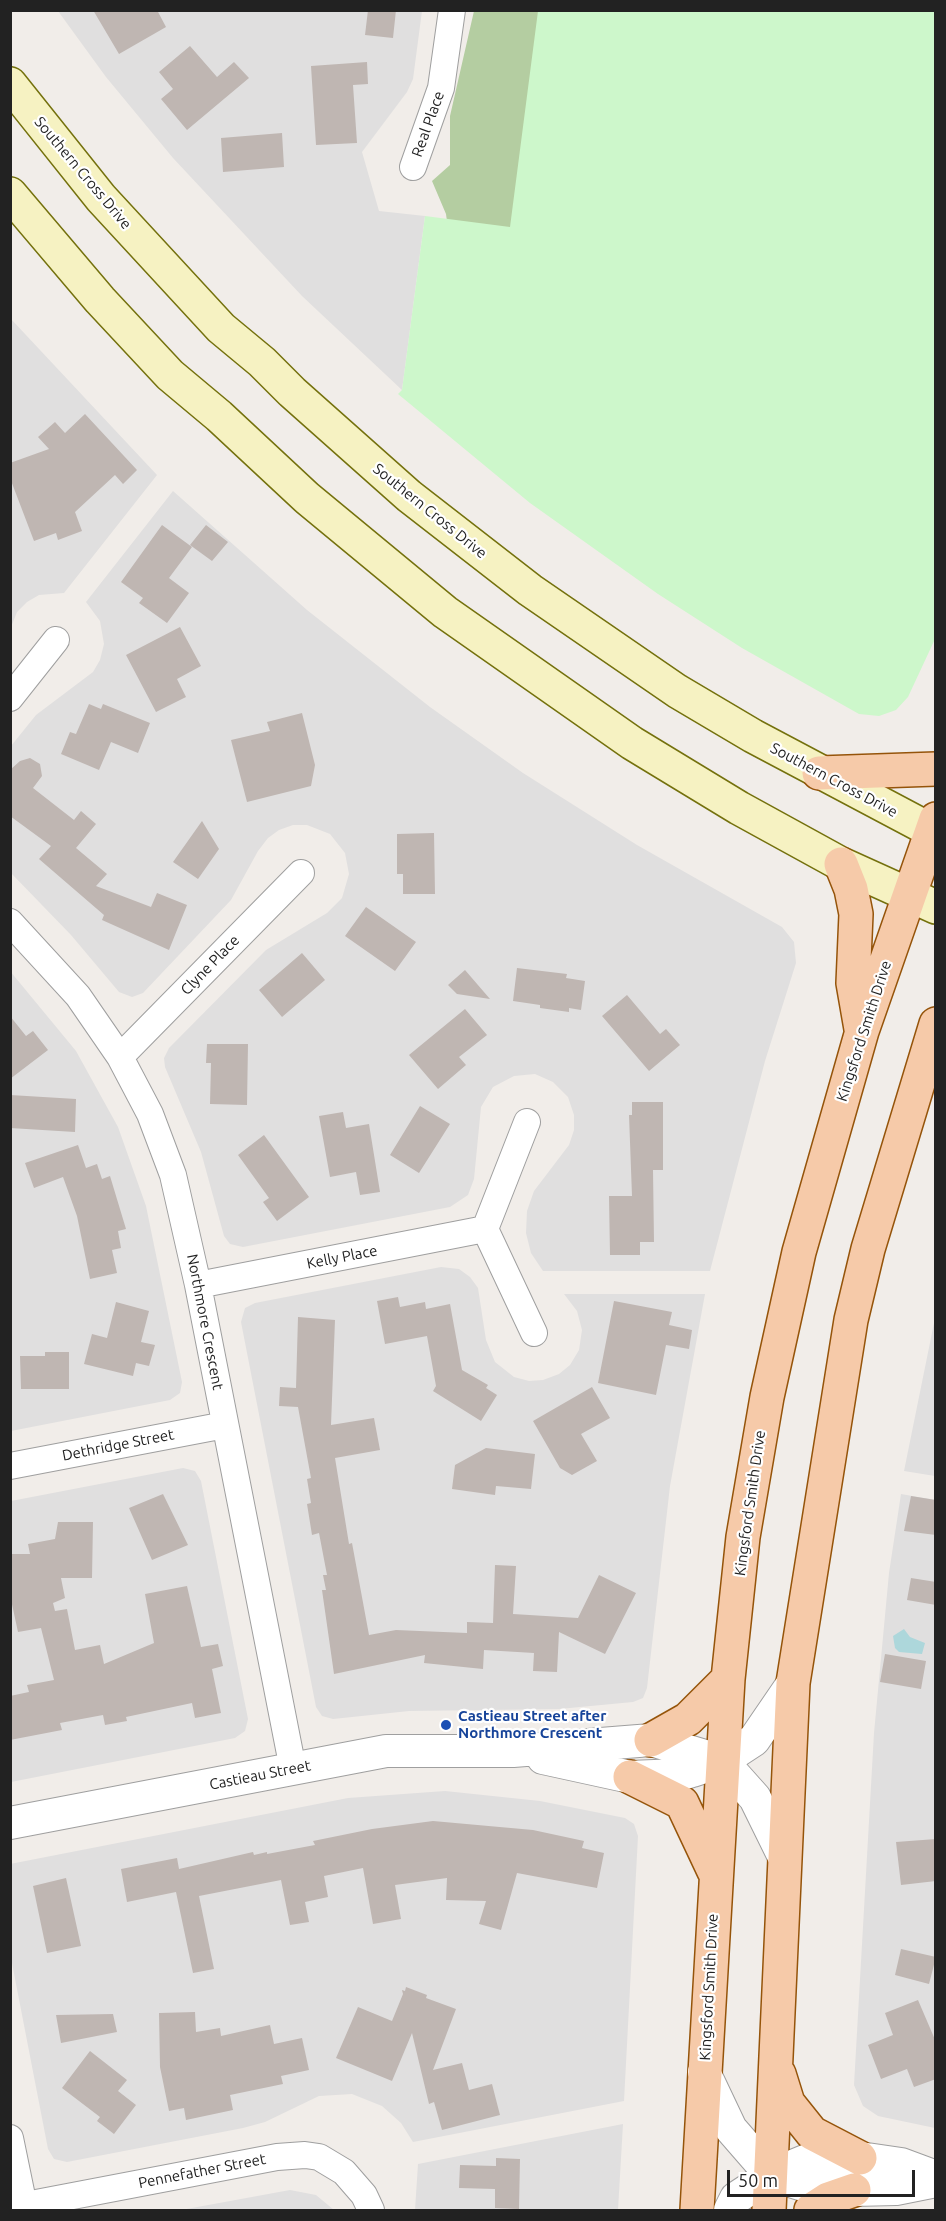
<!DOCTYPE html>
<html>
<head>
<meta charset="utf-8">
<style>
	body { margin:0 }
	#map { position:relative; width:946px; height:2221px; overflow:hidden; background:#f1ede9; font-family:Ubuntu,sans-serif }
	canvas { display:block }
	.frame { position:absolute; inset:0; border:12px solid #222; pointer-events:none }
	.scale { position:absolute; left:727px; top:2170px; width:188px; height:27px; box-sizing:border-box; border:3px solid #222; border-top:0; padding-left:8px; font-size:18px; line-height:21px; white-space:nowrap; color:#222; -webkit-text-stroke:4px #fff; paint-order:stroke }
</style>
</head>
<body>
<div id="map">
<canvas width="946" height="2221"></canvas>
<div class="frame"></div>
<div class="scale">50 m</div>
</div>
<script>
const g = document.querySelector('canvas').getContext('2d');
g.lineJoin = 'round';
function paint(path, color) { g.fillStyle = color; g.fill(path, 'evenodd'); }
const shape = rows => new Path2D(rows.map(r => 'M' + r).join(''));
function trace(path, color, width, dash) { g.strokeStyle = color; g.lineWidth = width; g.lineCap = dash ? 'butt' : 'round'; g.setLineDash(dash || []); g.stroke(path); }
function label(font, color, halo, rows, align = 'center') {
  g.font = font + ' Ubuntu,sans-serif'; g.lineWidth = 4.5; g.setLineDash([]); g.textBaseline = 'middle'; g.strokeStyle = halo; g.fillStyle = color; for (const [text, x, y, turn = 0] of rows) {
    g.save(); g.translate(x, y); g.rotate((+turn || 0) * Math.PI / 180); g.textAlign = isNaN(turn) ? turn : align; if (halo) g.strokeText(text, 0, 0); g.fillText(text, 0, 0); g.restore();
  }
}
paint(shape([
	[58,11,422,11,413,79,407,92,362,152,379,211,425,216,402,390,302,296,173,158,106,77],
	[11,319,157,475,64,593,39,595,27,602,17,612,11,627],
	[173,491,307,610,430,707,523,773,637,845,782,927,794,942,796,963,765,1061,710,1271,543,1271,531,1253,526,1233,527,1211,534,1191,569,1145,574,1130,574,1115,568,1097,553,1082,535,1074,514,1076,493,1087,481,1107,474,1179,468,1195,450,1207,243,1247,230,1244,224,1236,201,1152,165,1067,164,1058,169,1048,266,950,327,913,342,898,349,874,345,853,330,834,307,825,293,825,279,830,268,838,258,851,231,900,143,993,132,997,119,992,71,935,11,873,11,746,36,715,93,672,100,660,104,644,100,621,86,602],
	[10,971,76,1051,118,1127,146,1206,182,1382,180,1393,170,1400,11,1431],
	[441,1267,459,1269,470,1277,478,1288,486,1340,495,1362,514,1377,529,1381,543,1380,559,1374,570,1365,579,1350,582,1330,577,1311,564,1294,705,1294,670,1486,647,1688,643,1698,633,1702,559,1709,409,1711,333,1719,322,1716,316,1707,241,1322,245,1308,255,1303],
	[935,1318,935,1476,904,1471],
	[183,1468,195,1471,201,1481,248,1719,245,1731,235,1738,11,1782,11,1501],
	[901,1494,935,1500,935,2128,878,2116,863,2106,854,2085,874,1733,889,1573],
	[445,1791,540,1801,625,1818,634,1824,638,1836,624,2101,413,2142,401,2123,382,2106,352,2094,319,2096,265,2122,243,2128,67,2162,54,2159,48,2149,11,1958,10,1864,348,1798],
	[623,2124,618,2210,415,2210,418,2164],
	[290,2190,316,2195,334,2210,181,2210]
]), '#e0dfdf');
paint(shape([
	[474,11,542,11,513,274,453,266,446,214,432,181,450,165,450,116]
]), '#b4cda1');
paint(shape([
	[538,11,935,11,935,639,908,697,896,710,879,716,859,714,742,648,658,594,530,503,398,394,402,390,425,216,510,227]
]), '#cdf7cb');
paint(shape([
	[904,1629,910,1637,925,1643,922,1654,899,1652,895,1648,893,1636]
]), '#add7db');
paint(shape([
	[93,10,157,10,166,27,119,54],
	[368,10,396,10,393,38,365,35],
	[190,46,217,77,234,62,249,78,187,130,161,99,173,89,159,72],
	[367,62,368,84,353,85,357,143,316,145,311,66],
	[282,133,284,167,223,172,221,138],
	[85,414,137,470,123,484,115,475,75,512,82,531,58,540,56,533,34,541,10,478,10,463,49,449,38,437,55,422,65,433],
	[162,525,192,547,169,578,189,593,167,623,139,603,143,598,121,582],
	[206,525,228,542,212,561,190,545],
	[180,627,201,666,177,679,186,697,156,712,126,655],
	[89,704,101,709,103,704,150,723,138,753,111,742,99,770,61,754,70,732,76,734],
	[302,713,315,765,311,786,247,802,231,740,270,731,267,722],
	[30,758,40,764,42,776,33,788,74,820,81,811,96,824,76,848,107,874,96,886,151,907,157,893,187,905,169,950,102,920,104,915,39,859,51,846,10,816,10,770,20,761],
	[202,821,219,849,198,879,173,862],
	[434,833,435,894,403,894,403,874,397,874,397,834],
	[366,907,416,942,395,971,345,936],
	[302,953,325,980,282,1017,259,990],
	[517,968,567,974,566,978,585,981,581,1010,569,1008,569,1012,540,1008,540,1005,513,1001],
	[465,970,490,999,457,994,448,985],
	[627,995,660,1034,666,1029,680,1045,649,1071,602,1016],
	[465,1009,487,1035,459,1057,466,1065,438,1089,409,1055],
	[10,1016,26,1036,33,1031,48,1050,10,1079],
	[207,1044,248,1044,247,1105,210,1104,211,1063,206,1063],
	[10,1095,76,1099,75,1132,10,1128],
	[632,1102,663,1102,663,1170,653,1170,654,1242,640,1242,640,1255,610,1255,609,1196,632,1196,629,1115,632,1115],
	[420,1106,450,1124,419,1173,390,1155],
	[343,1112,346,1128,369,1124,380,1192,360,1195,356,1172,330,1177,319,1116],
	[264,1135,309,1197,277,1221,263,1202,269,1198,238,1155],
	[78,1145,86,1168,97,1164,102,1179,110,1176,126,1229,118,1231,121,1248,112,1250,117,1273,90,1279,77,1216,63,1177,34,1188,25,1163],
	[398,1297,400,1307,425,1302,426,1309,450,1304,462,1370,488,1385,486,1388,497,1395,481,1421,433,1391,436,1386,427,1336,385,1344,377,1301],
	[614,1301,672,1312,669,1325,692,1330,689,1349,666,1345,656,1395,598,1383],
	[116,1302,149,1311,141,1342,155,1345,149,1366,136,1363,133,1376,84,1364,92,1334,107,1338],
	[298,1317,335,1320,331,1425,374,1418,380,1450,335,1458,349,1544,352,1543,369,1635,396,1630,467,1633,467,1622,493,1623,495,1565,516,1566,513,1614,578,1618,599,1575,636,1593,605,1654,559,1632,557,1672,533,1671,534,1653,484,1650,483,1669,424,1663,425,1655,334,1674,322,1590,326,1590,323,1575,327,1575,319,1533,312,1535,307,1504,311,1503,307,1479,311,1478,298,1407,279,1406,280,1387,296,1388],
	[45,1352,69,1352,69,1389,21,1389,20,1356,45,1356],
	[592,1387,610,1418,581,1434,597,1461,572,1475,560,1468,533,1421],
	[486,1448,535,1454,531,1489,496,1486,495,1495,452,1489,455,1465],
	[163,1494,188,1545,152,1560,129,1508],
	[911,1496,936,1500,936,1535,904,1531],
	[58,1522,93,1522,92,1578,61,1578,65,1598,53,1603,55,1611,67,1609,75,1650,100,1645,104,1664,154,1643,145,1594,187,1586,201,1647,218,1644,223,1666,212,1669,221,1713,195,1718,192,1703,126,1717,127,1721,105,1725,103,1715,60,1723,62,1730,10,1740,10,1696,29,1692,27,1685,54,1680,41,1628,18,1632,10,1595,10,1554,30,1554,28,1544,55,1539],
	[911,1578,936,1582,936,1605,907,1600],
	[885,1654,926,1661,921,1689,880,1682],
	[433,1821,533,1830,584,1841,582,1848,604,1853,597,1888,517,1873,501,1930,479,1924,486,1901,446,1900,447,1878,395,1885,401,1919,373,1924,363,1868,324,1876,328,1897,305,1902,309,1922,290,1925,281,1880,199,1896,214,1969,193,1973,176,1892,127,1902,121,1869,177,1858,179,1869,253,1852,254,1855,267,1852,267,1854,315,1845,313,1841,372,1829],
	[936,1839,936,1881,901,1885,896,1842],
	[66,1878,81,1946,47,1953,33,1886],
	[901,1949,936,1957,929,1984,895,1975],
	[406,1987,427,1995,426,1998,456,2009,433,2070,462,2063,469,2090,492,2084,500,2115,442,2130,434,2102,429,2104,412,2033,392,2081,336,2058,358,2007,392,2021,403,1994,402,1990,405,1991],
	[918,2000,936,2042,936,2079,914,2087,907,2069,881,2079,868,2045,893,2035,885,2013],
	[195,2012,196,2032,220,2028,221,2036,270,2025,274,2044,302,2038,309,2070,281,2076,283,2084,230,2095,233,2110,186,2120,184,2108,169,2111,160,2067,159,2013],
	[113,2014,117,2032,61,2043,56,2015],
	[90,2051,127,2080,118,2091,136,2105,114,2134,97,2121,100,2117,62,2088],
	[496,2158,520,2159,519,2209,495,2208,495,2189,459,2188,460,2165,496,2166]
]), '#bfb6b2');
const minor = shape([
	[413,167,441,88,452,10],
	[10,698,56,640],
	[10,922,78,996,120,1057,150,1114,173,1175,198,1285,293,1769],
	[120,1057,301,873],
	[527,1122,485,1229,534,1333],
	[198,1285,485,1229],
	[10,1466,225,1425],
	[10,2138,24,2206],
	[10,2208,277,2157,305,2155,319,2157,344,2172,364,2195,371,2210]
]);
const tertiary = shape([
	[543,1758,630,1777,679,1775,692,1771,722,1761,754,1740,793,1683],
	[10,1823,386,1751,513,1751,651,1740,722,1761,755,1798,785,1859],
	[704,2072,731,2129,771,2175,800,2184,854,2190,896,2189,936,2181],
	[730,2210,736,2198,771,2175,805,2161,860,2158,901,2164,936,2177]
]);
const secondary = shape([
	[10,84,101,198,221,328,262,362,292,392,409,496,530,590,677,691,753,736,936,833],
	[10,194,100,300,170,375,219,416,307,498,445,612,632,743,739,808,841,864,936,907]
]);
const primary = shape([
	[819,773,936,769],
	[841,864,851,889,856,914,853,983,861,1029],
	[651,1740,688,1719,728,1679],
	[630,1777,682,1803,714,1871],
	[779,2074,788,2103,812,2133,860,2158],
	[697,2210,728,1679,743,1537,767,1397,799,1252,862,1031,936,819],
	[769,2210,793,1683,851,1320,868,1249,936,1024],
	[811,2210,828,2199,854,2190]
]);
trace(minor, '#9f9f9f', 28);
trace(tertiary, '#9f9f9f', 34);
trace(secondary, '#74710d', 36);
trace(primary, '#95540a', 36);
trace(minor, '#fff', 26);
trace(tertiary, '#fff', 32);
trace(secondary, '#f6f2c2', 33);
trace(primary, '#f6caa9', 33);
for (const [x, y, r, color] of [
	[446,1725,6,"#1a4fb4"]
]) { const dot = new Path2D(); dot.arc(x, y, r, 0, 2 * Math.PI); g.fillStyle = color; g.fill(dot); trace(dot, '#fff', 2); }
label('15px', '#222', '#fff', [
	["Real Place",428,124,-70],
	["Southern Cross Drive",83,173,50],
	["Southern Cross Drive",430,511,39],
	["Southern Cross Drive",834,780,28],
	["Clyne Place",210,965,-46],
	["Kingsford Smith Drive",864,1031,-72],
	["Kelly Place",342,1257,-11],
	["Northmore Crescent",205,1322,79],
	["Dethridge Street",118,1445,-11],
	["Kingsford Smith Drive",750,1503,-82],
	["Castieau Street",260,1775,-11],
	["Kingsford Smith Drive",709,1987,-87],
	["Pennefather Street",202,2171,-11]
]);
label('bold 15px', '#164399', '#fff', [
	["Castieau Street after",458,1716],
	["Northmore Crescent",458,1733]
], 'left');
</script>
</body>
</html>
